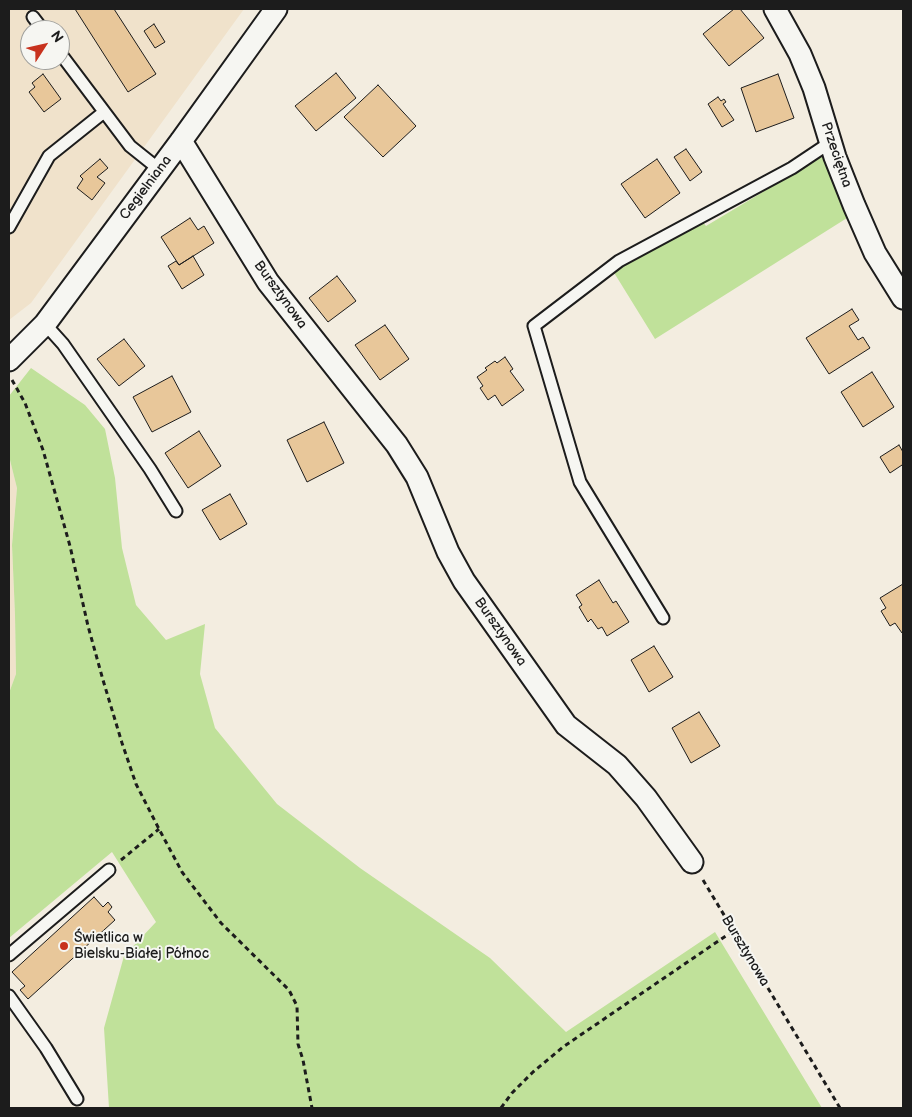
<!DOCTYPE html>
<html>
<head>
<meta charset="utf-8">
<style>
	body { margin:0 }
	#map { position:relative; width:912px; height:1117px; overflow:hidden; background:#f3ede0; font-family:"Balsamiq Sans",sans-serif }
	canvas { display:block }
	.frame { position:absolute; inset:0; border:10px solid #1c1c1c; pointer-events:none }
	.north { position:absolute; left:20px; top:20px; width:50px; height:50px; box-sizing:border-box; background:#f6f6f2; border:1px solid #9f9f9c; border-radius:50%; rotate:55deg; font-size:14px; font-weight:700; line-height:20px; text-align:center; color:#1c1c1c }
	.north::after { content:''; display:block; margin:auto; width:18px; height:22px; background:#c8321e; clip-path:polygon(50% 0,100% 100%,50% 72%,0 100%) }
</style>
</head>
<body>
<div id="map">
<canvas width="912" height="1117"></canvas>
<div class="frame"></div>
<div class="north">N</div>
</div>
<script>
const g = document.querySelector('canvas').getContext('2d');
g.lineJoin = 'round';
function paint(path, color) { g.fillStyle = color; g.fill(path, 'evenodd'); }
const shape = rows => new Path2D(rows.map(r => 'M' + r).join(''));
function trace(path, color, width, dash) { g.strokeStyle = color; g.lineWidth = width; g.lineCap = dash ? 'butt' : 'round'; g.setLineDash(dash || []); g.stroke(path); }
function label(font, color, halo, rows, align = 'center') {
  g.font = font + ' "Balsamiq Sans",sans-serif'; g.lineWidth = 4; g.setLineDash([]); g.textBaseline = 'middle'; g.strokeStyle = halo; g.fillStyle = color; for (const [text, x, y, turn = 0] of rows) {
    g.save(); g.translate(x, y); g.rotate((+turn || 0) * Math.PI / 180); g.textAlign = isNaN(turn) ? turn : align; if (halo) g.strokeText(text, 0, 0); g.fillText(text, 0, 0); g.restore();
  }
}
paint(shape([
	[9,9,244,9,31,303,9,320],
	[30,30,60,30,60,60,30,60],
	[9,456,17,488,12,545,15,615,16,674,9,693]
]), '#f0e2cb');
paint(shape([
	[823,156,847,218,655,339,613,271,698,216,706,226],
	[31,368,85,405,105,429,115,478,122,548,136,605,166,640,205,624,200,674,215,728,277,804,360,868,490,958,566,1032,715,932,822,1108,109,1108,104,1028,124,956,156,922,112,852,9,938,9,693,16,674,15,615,12,545,17,488,9,456,9,396]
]), '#c0e19a');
const building = shape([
	[75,9,114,9,156,74,128,92,75,9],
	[734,9,740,9,764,38,729,66,703,34,734,9],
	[154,24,165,42,155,48,144,31,154,24],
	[336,73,356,98,316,131,295,106,336,73],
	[43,74,61,99,44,112,29,92,35,87,32,83,43,74],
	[778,74,794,118,756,132,741,88,778,74],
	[378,85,416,126,383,157,344,117,378,85],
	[718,97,721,101,724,99,726,102,723,104,734,120,722,127,708,104,718,97],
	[686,149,702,172,690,181,674,157,686,149],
	[100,159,108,168,97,177,105,183,92,200,77,188,83,179,80,176,100,159],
	[657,159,680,193,645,218,621,184,657,159],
	[190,218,198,230,204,226,214,243,179,265,161,237,190,218],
	[193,256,204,275,182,289,168,266,176,261,179,265,193,256],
	[337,276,356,301,328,322,309,298,337,276],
	[852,309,859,320,849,326,858,340,863,337,870,348,829,374,806,338,852,309],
	[385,325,409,359,380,380,355,345,385,325],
	[124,339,145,366,119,386,97,359,124,339],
	[505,357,513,369,510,371,524,390,502,406,495,395,488,400,480,388,483,386,477,377,487,370,485,368,495,361,497,363,505,357],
	[872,372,894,407,863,427,841,392,872,372],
	[172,376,191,412,152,432,133,397,172,376],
	[324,422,344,463,307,482,287,440,324,422],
	[199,431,221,466,188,488,165,453,199,431],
	[899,445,903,452,903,467,902,465,890,473,880,457,899,445],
	[230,494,247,524,220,540,202,510,230,494],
	[599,580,613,603,616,601,629,622,607,636,602,627,598,629,591,619,588,622,579,607,582,605,576,595,599,580],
	[903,584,903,632,902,633,895,623,890,626,881,611,886,608,880,598,903,584],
	[654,646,673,677,649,692,631,660,654,646],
	[699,712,720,746,691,763,672,728,699,712],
	[94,897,103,907,108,902,112,907,108,912,115,920,28,999,20,990,25,986,12,972,94,897]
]);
paint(building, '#e8c79a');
trace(building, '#1c1c1c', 1);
const service = shape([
	[33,17,43,30],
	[60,53,130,146,160,170],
	[9,227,49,156,104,112],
	[45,324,63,344,150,469,176,511],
	[663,618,580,482,534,326,619,261,792,168,831,142],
	[9,955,109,870],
	[9,996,46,1048,77,1099]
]);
const minor = shape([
	[775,9,800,54,814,88,835,157,854,205,875,253,903,298],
	[181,141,268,282,397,445,417,477,448,552,464,581,566,725,617,765,646,798,692,862],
	[9,360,45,324,181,141,276,9]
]);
trace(service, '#1c1c1c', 15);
trace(minor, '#1c1c1c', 25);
trace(shape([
	[12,380,25,403,43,450,70,546,88,626,103,680,122,743,136,784,159,829,182,872,221,923,289,990,297,1006,298,1044,303,1060,312,1108],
	[121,860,159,829],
	[703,880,840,1108],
	[501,1108,512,1093,533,1072,563,1047,733,931]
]), '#1c1c1c', 3, [5, 4]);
trace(service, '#f6f6f2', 11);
trace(minor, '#f6f6f2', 21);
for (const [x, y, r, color] of [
	[64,946,5,"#c8321e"]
]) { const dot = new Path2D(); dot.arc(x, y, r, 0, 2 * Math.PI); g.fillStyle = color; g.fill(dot); trace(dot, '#f6f6f2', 2); }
label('14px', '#1c1c1c', '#f6f6f2', [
	["Przeciętna",836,155,71],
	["Cegielniana",146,188,-53],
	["Bursztynowa",280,295,54],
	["Bursztynowa",500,632,55],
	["Bursztynowa",745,951,59]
]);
label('14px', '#1c1c1c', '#f6f6f2', [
	["Świetlica w",74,938],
	["Bielsku-Białej Północ",74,954]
], 'left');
</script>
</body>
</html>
